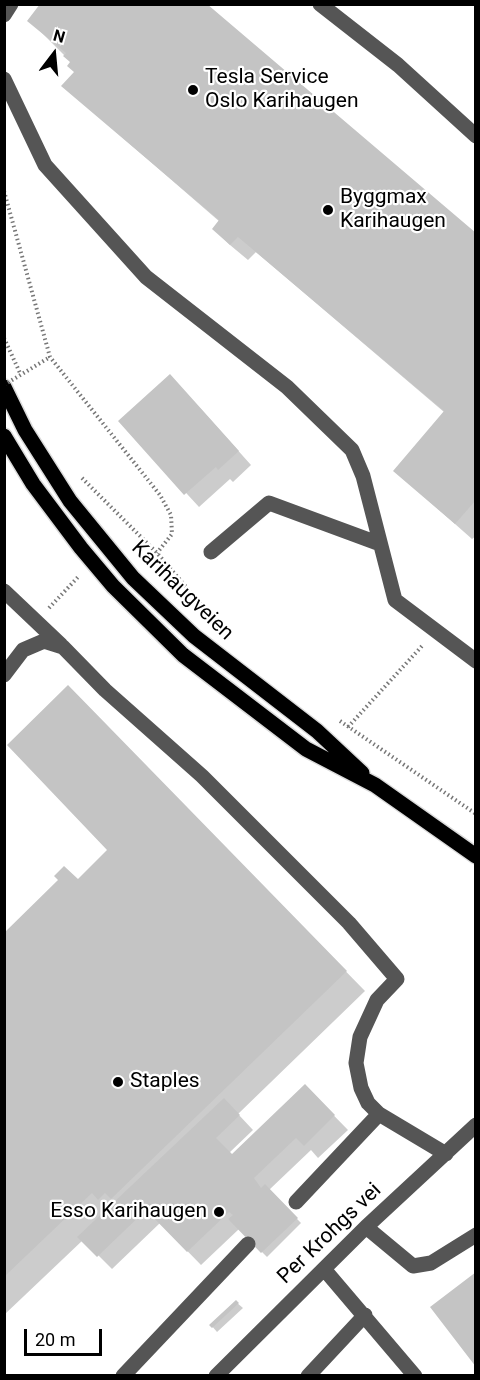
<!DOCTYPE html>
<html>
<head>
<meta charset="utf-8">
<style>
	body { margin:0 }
	#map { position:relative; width:480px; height:1380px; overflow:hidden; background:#fff; font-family:Roboto,sans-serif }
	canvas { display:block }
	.frame { position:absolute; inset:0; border:6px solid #000; pointer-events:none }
	.north { position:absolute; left:24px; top:24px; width:60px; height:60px; -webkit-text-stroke:4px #fff; paint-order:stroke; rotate:16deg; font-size:16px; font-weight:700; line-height:24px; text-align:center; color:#000 }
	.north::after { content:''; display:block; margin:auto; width:21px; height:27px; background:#000; clip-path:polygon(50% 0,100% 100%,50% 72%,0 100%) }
	.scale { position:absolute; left:24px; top:1329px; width:78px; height:27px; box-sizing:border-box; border:3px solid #000; border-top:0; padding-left:8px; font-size:18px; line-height:21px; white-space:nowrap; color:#000; -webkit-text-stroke:4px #fff; paint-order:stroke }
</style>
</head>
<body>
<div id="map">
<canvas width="480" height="1380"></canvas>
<div class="frame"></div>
<div class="north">N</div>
<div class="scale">20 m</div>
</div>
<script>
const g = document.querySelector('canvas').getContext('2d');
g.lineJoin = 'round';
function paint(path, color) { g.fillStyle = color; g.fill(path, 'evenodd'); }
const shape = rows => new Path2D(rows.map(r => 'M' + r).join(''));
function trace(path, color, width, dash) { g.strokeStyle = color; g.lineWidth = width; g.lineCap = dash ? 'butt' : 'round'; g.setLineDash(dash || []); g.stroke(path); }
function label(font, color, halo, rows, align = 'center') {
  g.font = font + ' Roboto,sans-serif'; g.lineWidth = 4.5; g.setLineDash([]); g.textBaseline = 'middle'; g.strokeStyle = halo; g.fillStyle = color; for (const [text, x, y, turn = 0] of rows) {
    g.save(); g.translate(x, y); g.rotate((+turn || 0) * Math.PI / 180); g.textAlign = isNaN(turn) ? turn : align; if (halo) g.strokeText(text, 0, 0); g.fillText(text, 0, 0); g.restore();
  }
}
paint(shape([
	[29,20,476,235,476,536,472,539,395,471,444,412,256,252,248,260,230,245,214,229,220,222,63,86,75,72,72,63],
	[200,408,251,465,233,482,230,479,199,507,120,421],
	[87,707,365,991,238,1114,253,1130,229,1153,232,1156,305,1086,348,1130,318,1158,311,1150,269,1190,301,1223,267,1257,239,1229,201,1265,160,1223,112,1269,83,1240,4,1315,4,935,78,881,109,850],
	[236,1302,243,1308,217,1332,211,1325]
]), '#0003');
paint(shape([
	[40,4,207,4,476,233,476,500,455,524,393,471,444,411,238,237,230,245,212,229,219,220,61,86,74,72,67,66,70,62,63,56,66,53,27,21],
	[170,374,239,451,218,470,216,467,184,495,118,421],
	[68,685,347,971,111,1199,105,1193,98,1200,92,1193,4,1277,4,933,58,880,54,876,64,866,78,879,107,850,7,745],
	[305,1084,335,1115,304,1146,296,1138,254,1178,261,1188,265,1184,298,1218,261,1253,228,1219,233,1215,229,1212,187,1252,146,1210,97,1257,77,1237,224,1098,240,1115,216,1138,232,1154],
	[476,1272,476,1367,430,1307],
	[236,1300,239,1303,212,1328,209,1325]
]), '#c4c4c4');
const major = shape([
	[4,387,25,430,70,501,133,578,194,636,317,731,362,773],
	[4,436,33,484,81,548,113,586,183,655,306,749,375,785,476,856]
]);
trace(major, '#dbdbdb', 18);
trace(shape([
	[4,191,50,357,160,495,171,515,172,534,157,553],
	[4,338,20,373],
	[82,478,157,553,223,630],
	[49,608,79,576],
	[340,721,476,814],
	[348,727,422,646]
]), '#777', 4, [1.5, 3]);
trace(shape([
	[320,4,398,65,476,136],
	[4,15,11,4],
	[4,79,45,165,146,277,287,387,352,450,363,476,395,600,476,661],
	[211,552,269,503,380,544],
	[4,591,61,645],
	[4,675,23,650,44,641,63,647,105,690,202,776,349,923,397,979,377,1000,360,1037,356,1063,361,1088,368,1103,379,1114,446,1154],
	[296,1202,379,1114],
	[366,1227,413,1266,431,1263,476,1235],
	[324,1269,415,1376],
	[123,1376,248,1244],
	[216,1376,366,1227,476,1125],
	[308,1376,365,1315]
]), '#555', 15);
trace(major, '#000', 15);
trace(shape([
	[4,385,50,357]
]), '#777', 4, [1.5, 3]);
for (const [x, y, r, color] of [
	[193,90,6,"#000"],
	[328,210,6,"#000"],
	[118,1082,6,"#000"],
	[219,1212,6,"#000"]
]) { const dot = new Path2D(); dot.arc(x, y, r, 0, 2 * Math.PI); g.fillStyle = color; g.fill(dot); trace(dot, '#fff', 2); }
label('21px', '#000', '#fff', [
	["Tesla Service",205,78],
	["Oslo Karihaugen",205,102],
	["Byggmax",340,198],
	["Karihaugen",340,222],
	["Staples",130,1082],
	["Esso Karihaugen",207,1212,"right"]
], 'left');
label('21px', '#000', '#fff', [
	["Karihaugveien",182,591,44],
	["Per Krohgs vei",330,1234,-44]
]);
</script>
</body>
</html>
